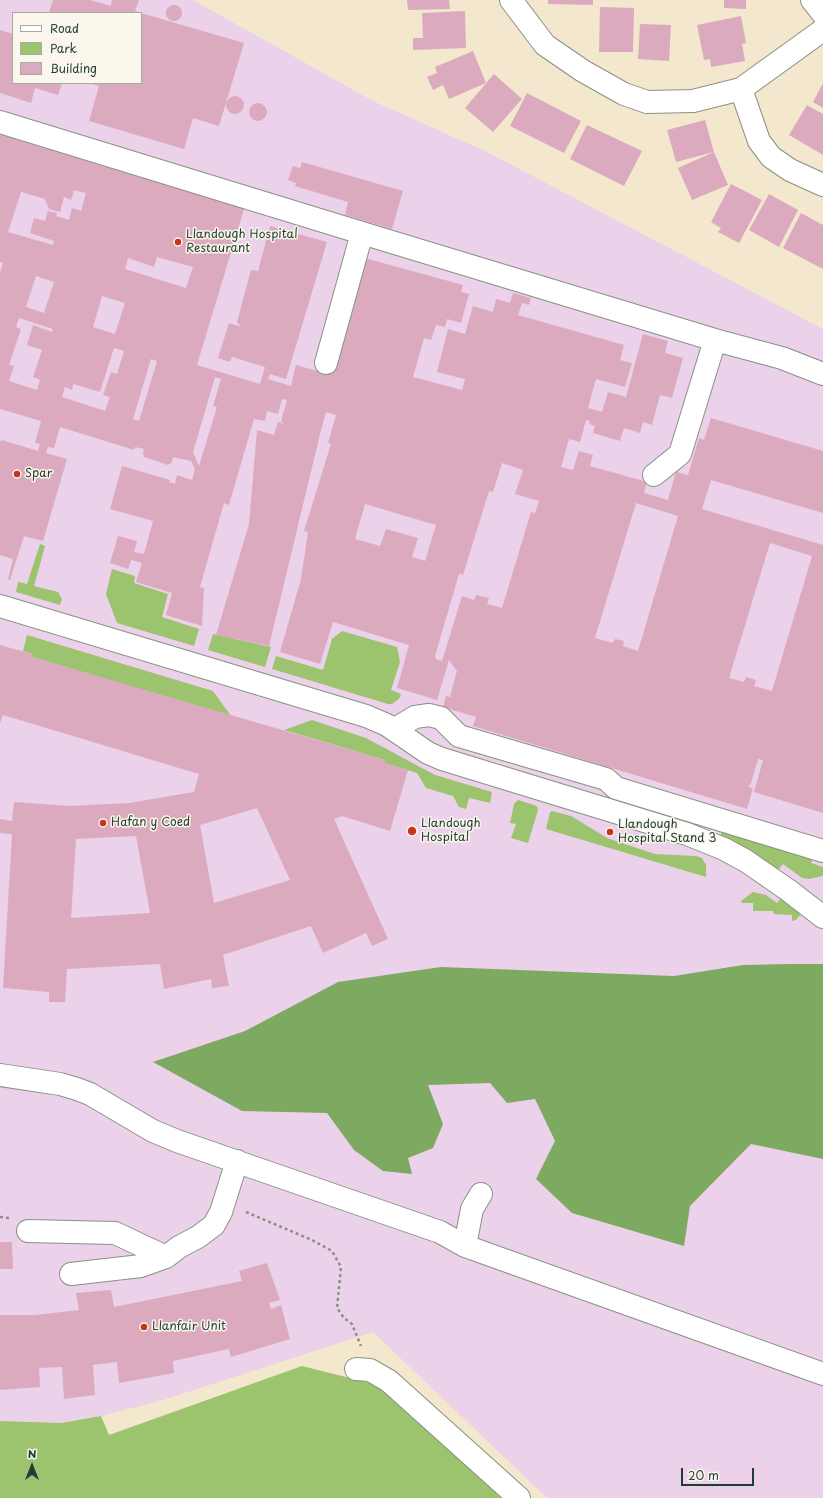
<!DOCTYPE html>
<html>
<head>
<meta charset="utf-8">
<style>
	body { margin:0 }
	#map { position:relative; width:823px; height:1498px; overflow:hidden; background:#f3e7ce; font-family:"Playpen Sans",sans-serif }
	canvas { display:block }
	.legend { position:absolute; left:12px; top:12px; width:130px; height:72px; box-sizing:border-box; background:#fbf7ec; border:1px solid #a3ada2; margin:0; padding:5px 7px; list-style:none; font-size:12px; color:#1f3d34 }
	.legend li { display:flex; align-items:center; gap:8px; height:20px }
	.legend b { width:20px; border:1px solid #a3ada2 }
	.north { position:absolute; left:12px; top:1446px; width:40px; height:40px; -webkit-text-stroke:3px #fbf7ec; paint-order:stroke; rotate:0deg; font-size:11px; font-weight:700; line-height:16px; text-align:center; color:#1f3d34 }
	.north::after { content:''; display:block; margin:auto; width:14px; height:18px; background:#1f3d34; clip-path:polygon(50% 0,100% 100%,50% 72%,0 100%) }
	.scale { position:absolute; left:681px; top:1468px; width:73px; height:18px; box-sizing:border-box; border:2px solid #1f3d34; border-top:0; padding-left:5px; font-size:12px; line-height:14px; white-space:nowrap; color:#1f3d34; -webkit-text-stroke:3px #fbf7ec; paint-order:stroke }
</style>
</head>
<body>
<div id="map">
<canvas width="823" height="1498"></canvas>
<ul class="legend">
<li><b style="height:5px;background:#fff"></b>Road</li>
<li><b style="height:11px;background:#9cc36e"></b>Park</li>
<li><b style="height:11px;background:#dbaabe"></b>Building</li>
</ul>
<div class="north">N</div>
<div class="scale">20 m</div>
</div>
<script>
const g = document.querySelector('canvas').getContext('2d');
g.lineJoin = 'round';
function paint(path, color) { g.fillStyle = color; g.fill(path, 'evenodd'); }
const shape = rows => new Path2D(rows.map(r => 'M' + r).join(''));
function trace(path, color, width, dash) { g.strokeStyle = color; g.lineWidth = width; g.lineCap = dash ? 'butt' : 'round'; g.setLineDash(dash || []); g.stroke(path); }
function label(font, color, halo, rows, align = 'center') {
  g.font = font + ' "Playpen Sans",sans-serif'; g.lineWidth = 3; g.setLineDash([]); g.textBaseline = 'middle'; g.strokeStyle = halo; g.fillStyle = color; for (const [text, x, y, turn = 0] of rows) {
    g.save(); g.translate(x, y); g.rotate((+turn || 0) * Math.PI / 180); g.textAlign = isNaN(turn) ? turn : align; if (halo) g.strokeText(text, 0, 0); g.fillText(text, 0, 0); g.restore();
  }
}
paint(shape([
	[0,0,193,0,373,101,487,152,823,329,823,1498,547,1498,373,1332,160,1401,101,1416,61,1423,0,1421],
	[13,13,141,13,141,83,13,83]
]), '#ecd1ea');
paint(shape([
	[40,544,45,546,34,586,58,592,62,599,60,605,16,592,18,582,27,584],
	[112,569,135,576,134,583,168,594,162,617,199,629,194,646,117,623,106,594],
	[342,631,397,647,400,662,391,690,401,694,399,699,392,704,388,704,272,669,276,656,323,670,332,639],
	[213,634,271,647,265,667,208,650],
	[27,635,213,691,231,716,32,657,32,654,23,651],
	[312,720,366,738,435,775,492,792,490,803,469,798,466,809,459,807,453,796,426,788,417,773,385,763,385,760,284,730],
	[518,800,537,806,538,810,528,843,511,838,516,824,510,823,514,804],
	[552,811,571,816,607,838,655,854,696,856,702,858,706,865,706,877,546,829,550,812],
	[722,832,813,858,811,863,823,867,823,876,809,879,802,878,783,864,778,870,749,851,720,836],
	[753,892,766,895,777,903,781,898,801,914,796,920,792,921,792,915,774,914,773,911,753,911,753,903,742,903,741,901],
	[302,1366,390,1388,512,1498,0,1498,0,1421,61,1423,101,1416,109,1435]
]), '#9cc36e');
paint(shape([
	[791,964,823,964,823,1159,751,1144,690,1206,684,1246,572,1213,536,1179,555,1141,535,1099,507,1103,490,1083,428,1085,443,1124,433,1148,408,1158,412,1174,383,1171,354,1150,327,1113,242,1111,153,1062,245,1031,338,982,441,967,674,976,743,965]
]), '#7da961');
paint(shape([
	[53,0,90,0,111,6,112,0,139,0,135,11,141,13,49,13],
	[407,0,449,0,450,9,408,10],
	[548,0,593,0,593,5,548,4],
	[724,0,746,0,746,9,724,8],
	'166 13a8 8 0 1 1 16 0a8 8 0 1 1-16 0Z',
	[600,7,634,8,633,52,599,52],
	[465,11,466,48,413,50,413,38,423,38,422,13],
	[141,13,244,43,219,126,193,118,184,149,89,121,99,86,89,83,141,83],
	[741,16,746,43,742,44,745,61,711,67,710,59,704,60,697,25],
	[640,24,671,25,669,61,638,59],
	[0,30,13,34,13,83,62,83,58,95,35,88,31,103,0,93],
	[473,51,486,83,449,99,443,85,433,90,427,77,437,73,435,67],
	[494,74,522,99,493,132,465,108],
	[823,83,823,108,813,102],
	[527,93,581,121,564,153,510,126],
	'226 105a9 9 0 1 1 18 0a9 9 0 1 1-18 0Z',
	'249 112a9 9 0 1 1 18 0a9 9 0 1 1-18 0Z',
	[807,105,823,114,823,155,789,135],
	[705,120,714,152,676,162,667,130],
	[587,125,642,151,624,186,570,159],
	[0,132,245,206,197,365,260,384,265,367,232,357,230,362,218,358,229,323,241,327,237,322,251,270,258,271,270,226,327,242,286,379,270,374,268,379,291,386,296,365,328,374,361,257,463,285,461,292,469,294,461,323,447,319,445,327,436,325,431,340,424,338,413,377,462,390,465,379,437,372,448,329,465,334,473,306,493,312,496,299,510,303,513,293,531,298,529,305,522,303,518,315,624,345,620,360,632,363,625,387,596,379,588,408,602,412,608,392,626,397,643,334,668,341,665,353,683,358,672,398,660,395,652,425,643,422,640,433,624,428,620,441,593,433,595,426,589,424,590,421,586,420,580,442,569,439,561,467,573,470,579,451,593,455,590,466,647,482,644,493,668,500,676,472,688,475,699,438,704,440,711,418,823,451,823,513,711,480,702,509,823,545,823,813,754,792,763,760,758,759,751,783,748,787,753,788,747,809,473,726,476,717,443,707,446,696,450,697,457,671,449,660,437,700,397,688,409,645,333,622,320,664,280,652,301,579,308,532,304,531,331,444,328,443,336,415,326,412,320,434,269,646,216,635,249,524,257,430,274,435,278,422,284,424,281,421,287,400,282,399,278,414,267,411,265,421,254,419,229,505,224,503,200,587,204,588,202,626,166,615,172,593,136,582,142,563,131,560,128,569,110,563,118,536,137,541,134,552,144,554,153,521,110,509,122,466,170,480,169,482,175,484,177,475,192,480,195,469,191,461,173,457,172,462,168,465,144,457,143,453,144,449,135,447,134,450,60,427,54,448,48,447,46,453,67,459,43,541,24,536,10,580,8,579,13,559,0,555,0,442,2,440,38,451,40,444,35,443,41,421,0,409,0,273,3,263,0,262],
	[74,190,86,193,81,211,72,208,69,220,56,216,57,213,48,211,45,221,34,218,30,233,54,241,53,245,8,232,21,192,45,199,49,209,60,212,64,197,71,200],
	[157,257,193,267,186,288,125,269,128,258,154,267],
	[36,276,54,282,44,313,26,307],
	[102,296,125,303,115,334,93,327],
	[19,318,53,329,52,332,33,325,27,345,42,350,33,377,40,380,37,390,9,381,14,366,9,365,21,329,16,327],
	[114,348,124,351,117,374,111,372,103,395,110,397,105,411,62,397,65,387,72,390,73,384,100,392],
	[151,359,157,361,139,421,133,419],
	[215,377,221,379,213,406,217,407,199,466,193,452],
	[502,463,523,470,515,494,539,501,535,513,531,512,502,608,487,604,489,598,476,595,474,600,462,596,442,661,436,659,435,656,459,574,463,575,489,491,493,492],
	[636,503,678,516,638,651,623,646,624,641,615,639,613,643,595,638],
	[365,504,436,525,425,561,412,557,418,538,386,529,380,546,355,539],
	[770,543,812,556,772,691,754,686,756,680,746,677,744,682,729,678],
	[714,152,728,185,692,200,678,168],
	[302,162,403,191,392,229,345,215,348,202,295,186,296,183,288,180,293,166,300,168],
	[731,184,762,200,739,243,718,232,721,228,711,222],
	[769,194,798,210,779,247,749,230],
	[801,213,823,225,823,269,783,248],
	[0,645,32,654,32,657,385,760,385,763,408,770,390,831,342,816,334,819,388,939,372,946,366,933,323,953,311,926,223,955,229,986,212,988,211,979,164,989,160,964,67,969,65,1002,49,1002,49,992,3,988,12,834,0,833,0,819,12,821,14,802,70,806,129,803,194,792,199,774,3,715,0,723],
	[257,808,290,880,214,903,200,825],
	[136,836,150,913,71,918,76,839],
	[0,1242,12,1242,13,1269,0,1269],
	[267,1263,280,1300,269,1303,271,1309,281,1305,290,1339,231,1357,229,1349,173,1361,174,1373,119,1383,117,1362,93,1365,95,1395,64,1399,62,1367,39,1368,40,1387,0,1390,0,1315,35,1315,79,1310,76,1293,111,1290,114,1307,242,1281,239,1271]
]), '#dbaabe');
const minor = shape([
	[511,0,545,45,583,71,624,94,647,102,693,101,741,89,823,30],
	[812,0,823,14],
	[741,89,759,141,771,157,790,170,823,185],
	[0,122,362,233,715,340,782,358,823,374],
	[326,363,362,233],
	[654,475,680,454,715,340],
	[0,606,366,716,387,725,428,753,442,759,687,834,724,849,746,861,788,890,823,917],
	[395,729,415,717,429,715,441,718,459,736,606,779,616,788,823,851],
	[0,1075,60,1084,77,1089,90,1094,153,1131,177,1141,440,1232,465,1246,823,1374],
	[28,1231,115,1233,166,1257],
	[465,1246,472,1209,481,1194],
	[71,1274,141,1266,166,1257,179,1247,198,1237,214,1225,221,1212,237,1161],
	[356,1369,370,1370,389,1381,519,1498]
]);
trace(minor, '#899281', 24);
trace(shape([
	[246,1212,312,1240,332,1251,341,1267,337,1308,344,1318,352,1324,361,1346],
	[0,1217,9,1218]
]), '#899281', 2.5, [3, 3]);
trace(minor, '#fff', 22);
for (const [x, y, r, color] of [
	[178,242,4,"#c8321e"],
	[17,474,4,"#c8321e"],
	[103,823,4,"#c8321e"],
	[412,831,5,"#c8321e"],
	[610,832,4,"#c8321e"],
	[144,1327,4,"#c8321e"]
]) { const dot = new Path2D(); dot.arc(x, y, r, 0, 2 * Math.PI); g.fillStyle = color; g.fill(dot); trace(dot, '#fbf7ec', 1.5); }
label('12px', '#1f3d34', '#fbf7ec', [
	["Llandough Hospital",186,235],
	["Restaurant",186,249],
	["Spar",25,474],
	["Hafan y Coed",111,823],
	["Llandough",421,824],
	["Hospital",421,838],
	["Llandough",618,825],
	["Hospital Stand 3",618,839],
	["Llanfair Unit",152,1327]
], 'left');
</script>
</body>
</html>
